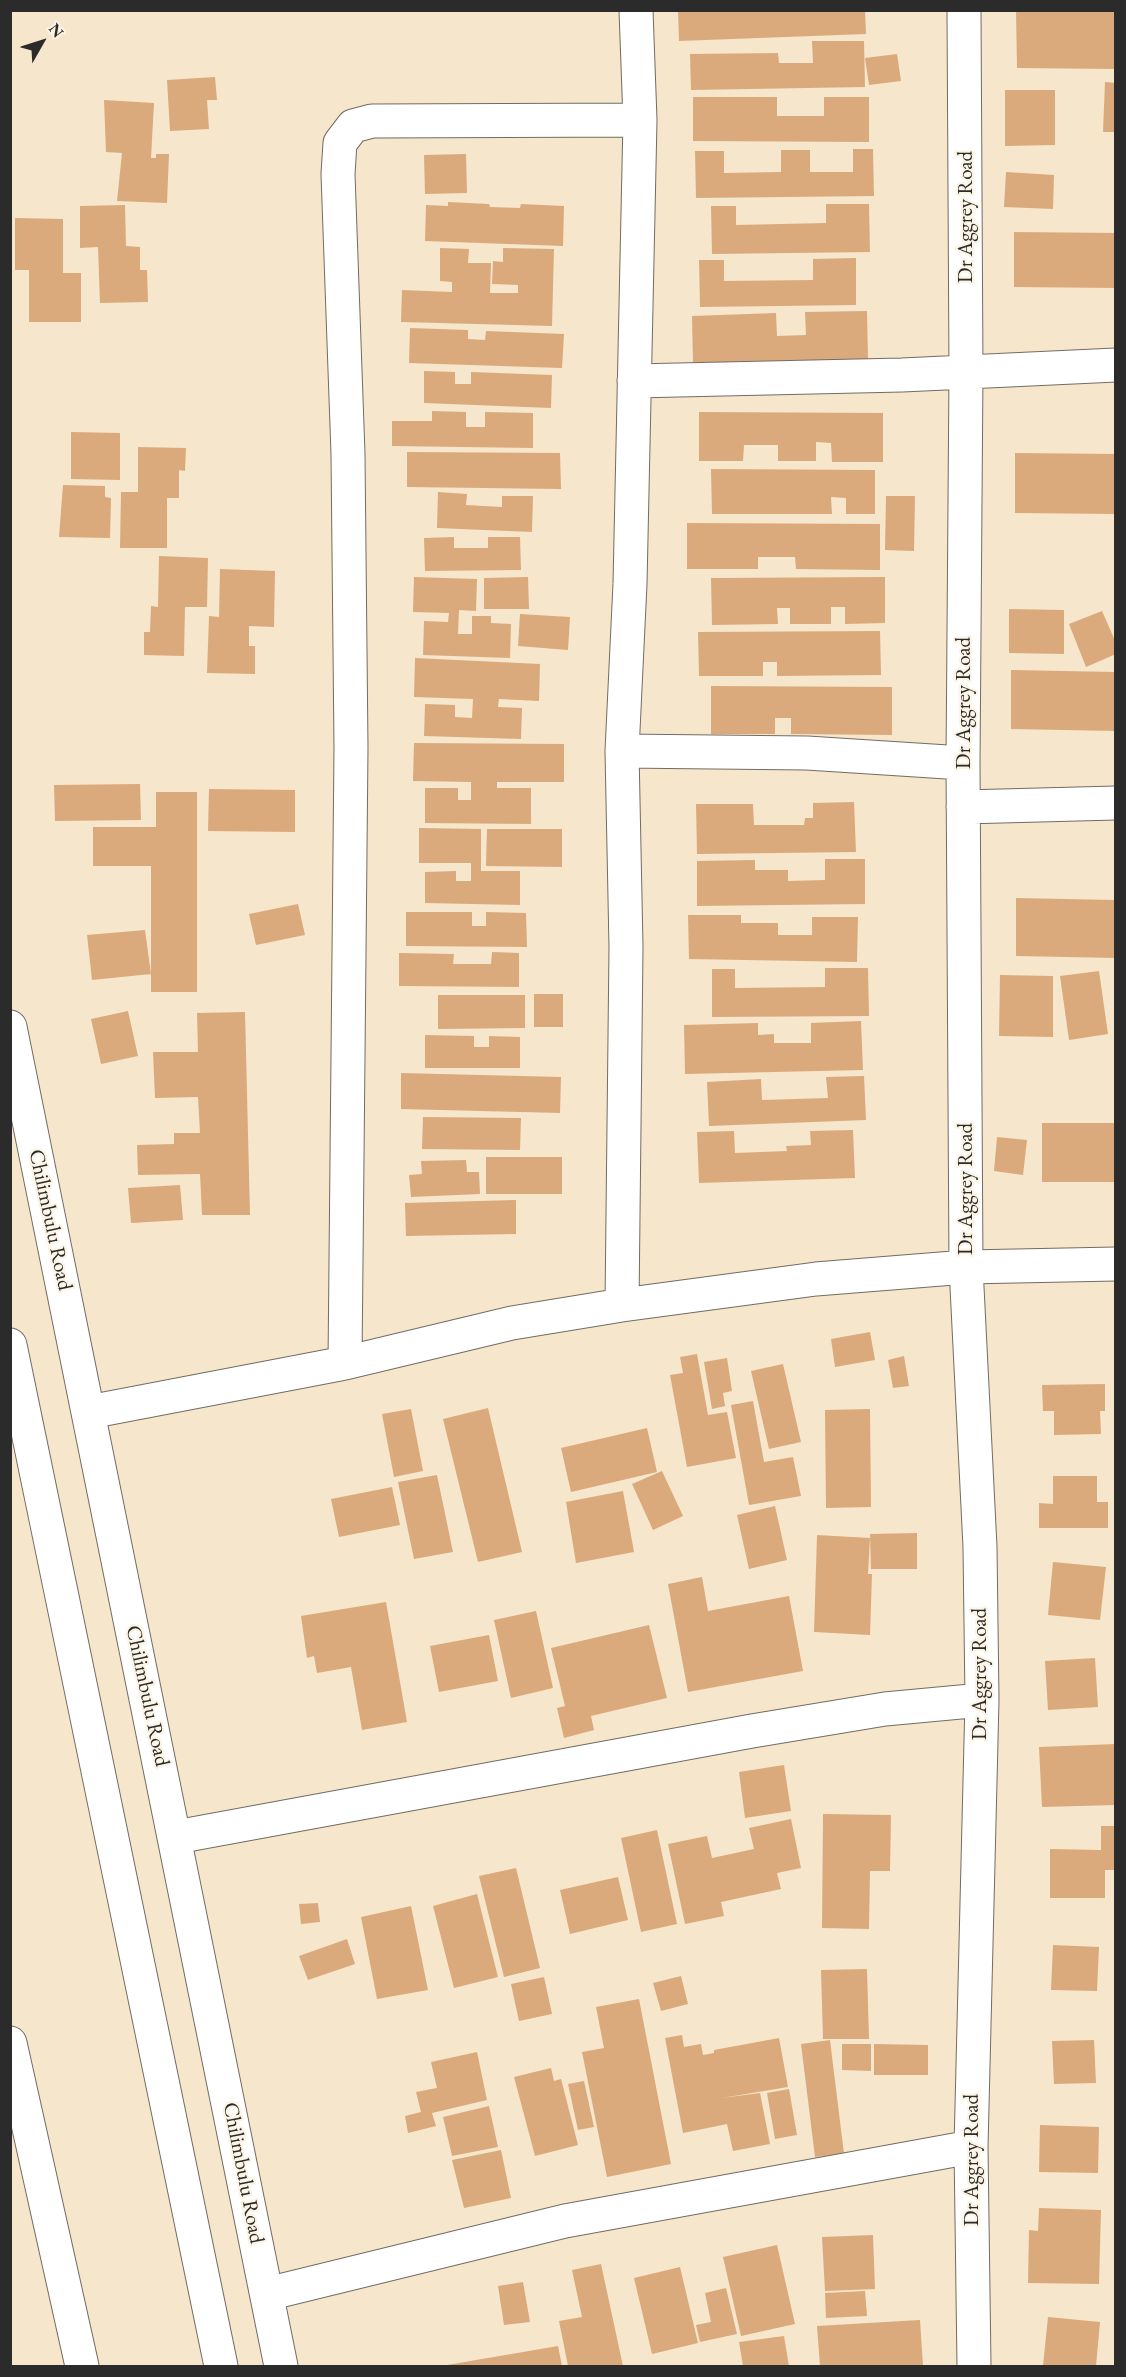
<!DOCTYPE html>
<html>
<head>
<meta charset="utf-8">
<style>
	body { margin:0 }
	#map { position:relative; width:1126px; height:2377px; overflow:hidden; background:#f6e6cc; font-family:"EB Garamond",serif }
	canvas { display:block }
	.frame { position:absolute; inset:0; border:12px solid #2b2b2b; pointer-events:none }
	.north { position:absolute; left:12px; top:12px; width:60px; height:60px; -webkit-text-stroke:4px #fcf5e5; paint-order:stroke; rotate:51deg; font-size:16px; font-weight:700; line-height:24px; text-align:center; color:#2b2b2b }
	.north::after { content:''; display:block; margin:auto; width:21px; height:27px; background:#2b2b2b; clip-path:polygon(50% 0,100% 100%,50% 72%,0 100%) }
</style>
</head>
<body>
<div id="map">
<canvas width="1126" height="2377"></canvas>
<div class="frame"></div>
<div class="north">N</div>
</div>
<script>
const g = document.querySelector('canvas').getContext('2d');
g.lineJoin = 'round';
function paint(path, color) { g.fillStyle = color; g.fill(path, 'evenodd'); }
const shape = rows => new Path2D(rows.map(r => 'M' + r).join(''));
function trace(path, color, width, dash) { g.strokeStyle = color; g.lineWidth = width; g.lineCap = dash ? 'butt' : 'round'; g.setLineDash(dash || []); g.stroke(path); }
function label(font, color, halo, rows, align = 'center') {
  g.font = font + ' "EB Garamond",serif'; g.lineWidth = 4.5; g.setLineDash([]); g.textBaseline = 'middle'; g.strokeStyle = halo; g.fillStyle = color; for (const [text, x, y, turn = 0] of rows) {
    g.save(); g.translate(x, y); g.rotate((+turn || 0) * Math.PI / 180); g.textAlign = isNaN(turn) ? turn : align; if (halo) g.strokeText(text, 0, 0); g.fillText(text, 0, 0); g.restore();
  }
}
paint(shape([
	[678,10,865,10,866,34,679,41],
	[1016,10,1116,11,1116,69,1017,68],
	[812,41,864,41,865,87,691,90,690,54,778,53,779,63,813,63],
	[897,54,901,81,869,85,865,58],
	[215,77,217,100,207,100,209,129,170,131,167,80],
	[1105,82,1116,83,1116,132,1103,132],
	[1005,90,1055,90,1055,145,1005,146],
	[693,97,777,97,777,116,824,116,824,97,869,97,869,142,693,141],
	[104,100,154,103,151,158,156,158,156,154,169,154,167,203,117,201,122,153,106,152],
	[853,149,873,149,874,196,696,198,695,151,724,151,724,173,781,172,781,150,810,150,810,172,853,172],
	[466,154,467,193,425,194,424,155],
	[1006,172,1054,175,1053,209,1004,207],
	[448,202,489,204,490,207,520,208,521,204,564,206,563,246,425,241,426,205,448,206],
	[826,204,869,204,870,252,712,254,711,206,736,206,736,225,826,223],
	[125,205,126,246,140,247,140,270,147,270,148,302,100,303,98,247,80,248,80,206],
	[15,218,63,219,63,273,81,273,81,322,29,322,29,270,15,270],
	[1014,232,1116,233,1116,288,1014,287],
	[440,248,469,249,468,263,491,263,490,293,518,293,518,285,492,284,493,261,503,262,503,248,554,249,552,326,401,322,402,290,452,292,452,282,440,281],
	[856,258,856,305,700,307,699,260,724,260,724,281,813,280,813,259],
	[867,311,868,359,693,363,692,316,776,313,777,336,806,335,805,312],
	[410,328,468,330,468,339,485,340,486,331,564,334,562,368,409,363],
	[424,371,455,372,455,384,471,384,471,372,552,375,551,408,424,403],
	[432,411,466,412,466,427,485,427,485,412,533,413,533,448,392,446,392,421,432,421],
	[699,412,883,413,883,462,832,462,831,443,816,442,816,461,778,461,778,445,744,445,743,461,699,461],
	[71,432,120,433,120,480,71,479],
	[138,447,186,448,185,471,179,470,179,498,167,498,167,548,120,548,121,492,138,492],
	[407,452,560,453,561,489,407,487],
	[1015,453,1116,454,1116,514,1015,513],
	[711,469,875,470,875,514,846,514,846,498,831,497,832,514,712,514],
	[63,485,105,486,105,497,111,498,110,538,59,537],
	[438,492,467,494,466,505,502,507,502,496,533,496,532,532,437,528],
	[886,496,915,496,914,551,885,550],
	[687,523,880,524,880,570,796,569,795,557,758,557,758,569,687,569],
	[454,537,454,548,488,548,488,537,520,537,521,570,425,571,424,538],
	[159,556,208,558,207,607,185,607,184,656,144,655,144,632,150,632,151,606,158,607],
	[220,569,275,571,274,627,249,626,249,646,255,646,255,674,207,673,209,616,219,617],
	[414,577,477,579,476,611,459,610,458,634,472,634,472,616,491,616,491,623,511,624,510,658,423,655,424,621,448,622,449,613,413,612],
	[528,577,529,609,484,609,484,578],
	[885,577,885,623,845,624,845,607,831,607,831,624,790,624,790,608,777,608,778,624,712,625,711,578],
	[1009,609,1064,610,1064,654,1009,653],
	[1102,611,1116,643,1116,654,1086,667,1069,624],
	[520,614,570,617,568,650,518,646],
	[880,631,881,675,777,676,777,662,763,662,763,676,699,676,698,632],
	[415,658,540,664,539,701,499,699,498,707,522,708,521,739,424,736,425,704,455,705,455,717,472,718,473,699,414,697],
	[1011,670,1116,672,1116,731,1011,729],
	[711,686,892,687,892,735,791,734,791,718,775,718,775,734,711,734],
	[414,743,564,744,564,782,497,782,497,788,531,788,531,824,425,823,425,788,458,788,458,800,471,800,471,782,413,781],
	[140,784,141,820,55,821,54,785],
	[209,789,295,790,295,832,208,831],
	[156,792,197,792,197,992,151,992,151,866,93,866,93,827,156,827],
	[854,802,856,852,697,854,696,804,753,804,754,825,804,825,805,818,813,818,813,803],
	[419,828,481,829,481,871,520,871,520,905,425,903,425,872,456,871,456,881,471,881,471,863,419,863],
	[487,829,562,829,562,867,486,866],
	[825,859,865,859,865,904,697,906,697,861,755,860,755,870,788,870,788,881,825,880],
	[1016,898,1116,900,1116,958,1016,956],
	[298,904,305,935,256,945,249,914],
	[406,912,472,912,472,926,486,926,486,912,526,913,527,947,406,946],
	[688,915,741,915,741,923,778,923,778,935,812,935,812,917,858,917,857,962,689,959],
	[145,930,151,974,92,980,87,935],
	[492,952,519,953,519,987,399,986,399,953,454,954,453,964,491,964],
	[825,968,868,968,869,1016,712,1017,712,969,735,969,735,988,825,987],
	[1099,971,1108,1034,1069,1040,1060,976],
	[1000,975,1053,976,1053,1037,999,1036],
	[534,994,563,994,563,1027,534,1027],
	[438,995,525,995,525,1028,438,1029],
	[128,1011,138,1056,101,1064,91,1019],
	[245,1012,250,1215,202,1215,200,1174,138,1175,137,1145,174,1144,174,1133,200,1133,198,1097,155,1098,153,1052,198,1052,197,1013],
	[861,1021,863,1070,685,1074,684,1025,758,1023,758,1035,774,1034,774,1043,811,1043,811,1023],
	[425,1035,474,1036,474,1047,489,1047,489,1036,520,1037,520,1068,425,1068],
	[401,1073,561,1077,560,1113,401,1109],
	[864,1076,866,1120,709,1126,707,1082,761,1079,762,1100,828,1098,826,1077],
	[423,1117,521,1118,520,1150,422,1149],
	[1042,1123,1116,1123,1116,1182,1042,1182],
	[853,1130,855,1178,699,1183,697,1132,734,1131,735,1153,787,1151,786,1146,811,1145,810,1131],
	[997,1137,1027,1140,1023,1175,994,1171],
	[486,1157,562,1157,562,1194,486,1194],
	[466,1160,467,1172,479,1172,480,1194,411,1197,409,1175,422,1174,421,1161],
	[180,1185,183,1220,131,1223,128,1188],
	[516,1200,516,1234,406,1236,405,1203],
	[870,1332,875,1360,835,1367,831,1339],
	[697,1354,708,1415,727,1412,736,1458,687,1467,670,1375,683,1373,680,1357],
	[904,1356,909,1386,893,1388,888,1360],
	[727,1358,732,1391,723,1393,725,1406,712,1409,704,1362],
	[783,1364,801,1442,769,1449,751,1371],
	[1105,1384,1105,1411,1100,1411,1101,1434,1054,1435,1054,1411,1043,1411,1042,1385],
	[753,1401,764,1462,793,1457,801,1496,749,1505,731,1405],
	[488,1408,522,1552,478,1562,443,1419],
	[411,1409,423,1471,394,1477,382,1414],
	[870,1409,871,1507,826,1508,825,1410],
	[647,1428,657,1472,571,1492,561,1448],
	[662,1471,683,1516,653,1530,632,1484],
	[437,1475,453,1552,414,1559,398,1482],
	[1053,1476,1097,1476,1097,1502,1108,1502,1108,1528,1039,1528,1039,1503,1053,1504],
	[392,1487,400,1525,339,1537,331,1499],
	[623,1491,634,1552,576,1563,566,1502],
	[775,1506,787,1560,749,1569,737,1515],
	[917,1533,917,1569,871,1569,870,1534],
	[817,1535,870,1538,868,1574,872,1574,870,1635,814,1632],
	[1053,1562,1106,1567,1100,1620,1048,1615],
	[702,1577,708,1611,789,1596,803,1671,688,1692,668,1584],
	[386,1602,407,1722,362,1730,351,1667,317,1673,314,1656,307,1658,301,1616],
	[536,1611,553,1688,511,1698,494,1620],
	[649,1625,667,1698,591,1716,594,1730,564,1738,557,1708,565,1706,551,1648],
	[489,1635,498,1681,439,1692,430,1646],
	[1095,1658,1098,1707,1048,1710,1045,1661],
	[1116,1744,1116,1805,1042,1807,1039,1747],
	[784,1765,791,1811,745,1818,739,1772],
	[823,1814,891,1815,890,1871,870,1871,869,1929,822,1928],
	[791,1819,801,1868,777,1873,781,1889,721,1902,724,1916,685,1924,668,1844,707,1836,712,1858,754,1849,749,1828],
	[1101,1826,1116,1826,1116,1870,1105,1870,1105,1898,1050,1898,1050,1849,1101,1850],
	[657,1830,677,1924,641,1932,621,1838],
	[516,1868,540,1968,504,1977,479,1876],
	[618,1877,628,1920,570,1934,560,1890],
	[477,1894,498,1977,454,1988,433,1906],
	[318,1903,320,1922,301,1924,299,1904],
	[411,1906,428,1990,377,1999,361,1917],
	[347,1939,355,1964,308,1980,299,1956],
	[1053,1945,1099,1947,1097,1991,1051,1990],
	[867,1969,869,2039,823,2039,821,1970],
	[681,1976,688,2004,661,2011,653,1983],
	[544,1977,552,2014,519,2021,511,1984],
	[639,1999,671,2164,607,2177,582,2052,604,2048,596,2007],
	[682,2035,684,2047,701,2044,703,2055,714,2053,714,2050,779,2038,788,2087,722,2098,760,2093,770,2144,733,2151,727,2124,683,2133,665,2038],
	[830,2040,844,2154,815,2157,801,2044],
	[1094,2040,1096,2083,1054,2084,1052,2041],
	[842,2044,871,2044,871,2071,842,2070],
	[874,2044,928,2045,928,2075,874,2075],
	[477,2052,487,2100,432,2113,436,2126,408,2133,405,2116,421,2112,416,2092,437,2088,431,2062],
	[551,2068,554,2081,561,2079,578,2145,535,2156,514,2077],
	[584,2081,594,2127,578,2130,568,2084],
	[789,2089,797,2135,775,2139,767,2093],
	[489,2106,498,2147,452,2156,443,2117],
	[1040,2125,1099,2127,1098,2173,1039,2172],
	[501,2150,511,2198,464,2208,452,2160],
	[1039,2208,1101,2210,1099,2284,1028,2283,1029,2230,1038,2231],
	[873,2235,875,2289,825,2291,822,2237],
	[777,2245,795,2324,741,2336,723,2257],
	[601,2264,623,2366,568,2366,559,2321,582,2317,572,2270],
	[680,2267,698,2343,652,2354,634,2278],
	[523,2282,530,2322,504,2325,498,2286],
	[726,2288,737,2334,700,2342,696,2325,711,2322,705,2293],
	[865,2291,867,2316,826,2318,825,2293],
	[1048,2317,1100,2322,1096,2366,1043,2366],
	[920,2320,923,2366,820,2366,817,2326],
	[784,2336,789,2366,743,2366,739,2342],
	[558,2346,562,2366,447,2366,447,2365]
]), '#dbaa7c');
const minor = shape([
	[964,10,966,372,963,763,966,1267,980,1547,982,1700,971,2147,974,2366],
	[634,381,902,375,1116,365],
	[622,751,807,753,963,763],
	[963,807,1116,803],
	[622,1305,626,947,622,751,630,584,640,120,636,10],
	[345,1363,351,748,348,454,338,174,340,143,353,126,372,121,640,120],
	[89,1412,345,1363,512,1323,622,1305,816,1279,966,1267,1116,1264],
	[176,1837,752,1731,885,1709,982,1700],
	[10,2043,82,2366],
	[267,2294,565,2221,971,2147]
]);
const secondary = shape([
	[10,1027,281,2366],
	[10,1345,221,2366]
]);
trace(minor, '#726c63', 35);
trace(secondary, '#726c63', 35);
trace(minor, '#fff', 33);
trace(secondary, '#fff', 33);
label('21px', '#2b2b2b', '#fcf5e5', [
	["Dr Aggrey Road",966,217,-90],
	["Dr Aggrey Road",964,703,-90],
	["Dr Aggrey Road",966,1189,-90],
	["Chilimbulu Road",50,1220,78],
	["Dr Aggrey Road",980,1674,-90],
	["Chilimbulu Road",147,1696,78],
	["Dr Aggrey Road",972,2160,-90],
	["Chilimbulu Road",243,2173,79]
]);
</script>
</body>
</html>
